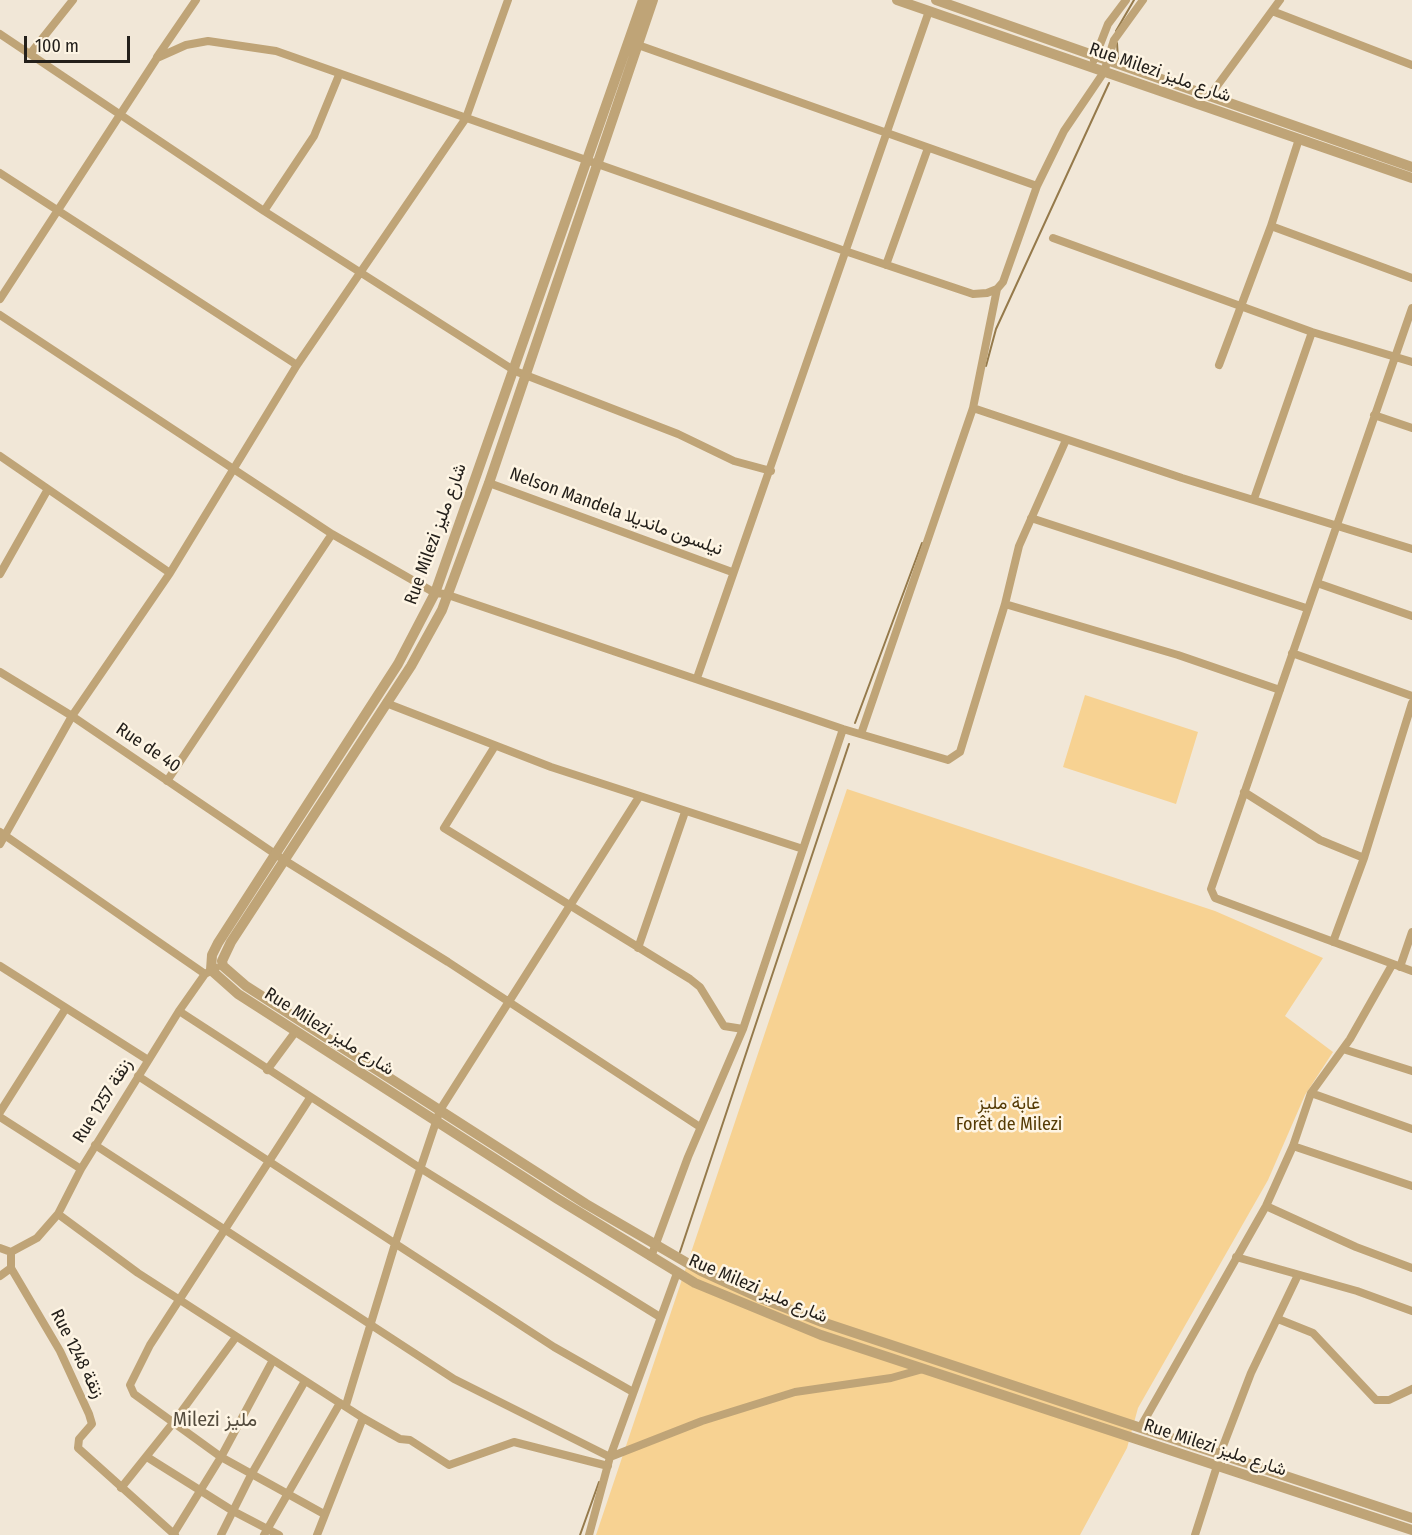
<!DOCTYPE html>
<html>
<head>
<meta charset="utf-8">
<style>
	body { margin:0 }
	#map { position:relative; width:1412px; height:1535px; overflow:hidden; background:#f1e7d7; font-family:"Fira Sans Condensed",sans-serif }
	canvas { display:block }
	.scale { position:absolute; left:24px; top:36px; width:106px; height:27px; box-sizing:border-box; border:3px solid #24201b; border-top:0; padding-left:8px; font-size:18px; line-height:21px; white-space:nowrap; color:#24201b; -webkit-text-stroke:4px #fef5e4; paint-order:stroke }
</style>
</head>
<body>
<div id="map">
<canvas width="1412" height="1535"></canvas>
<div class="scale">100 m</div>
</div>
<script>
const g = document.querySelector('canvas').getContext('2d');
g.lineJoin = 'round';
function paint(path, color) { g.fillStyle = color; g.fill(path, 'evenodd'); }
const shape = rows => new Path2D(rows.map(r => 'M' + r).join(''));
function trace(path, color, width, dash) { g.strokeStyle = color; g.lineWidth = width; g.lineCap = dash ? 'butt' : 'round'; g.setLineDash(dash || []); g.stroke(path); }
function label(font, color, halo, rows, align = 'center') {
  g.font = font + ' "Fira Sans Condensed",Vazirmatn,sans-serif'; g.lineWidth = 5; g.setLineDash([]); g.textBaseline = 'middle'; g.strokeStyle = halo; g.fillStyle = color; for (const [text, x, y, turn = 0] of rows) {
    g.save(); g.translate(x, y); g.rotate((+turn || 0) * Math.PI / 180); g.textAlign = isNaN(turn) ? turn : align; if (halo) g.strokeText(text, 0, 0); g.fillText(text, 0, 0); g.restore();
  }
}
paint(shape([
	[1085,695,1198,732,1176,804,1063,767],
	[847,789,1215,911,1323,958,1285,1016,1333,1052,1305,1095,1268,1180,1138,1408,1127,1448,1080,1535,596,1535]
]), '#f7d292');
trace(shape([
	[1116,31,1134,0],
	[1117,43,1118,59],
	[986,366,996,329,1109,83],
	[855,723,922,543],
	[680,1252,849,744],
	[580,1535,599,1482]
]), '#957a4b', 2);
trace(shape([
	[1272,11,1412,65],
	[0,34,264,211,515,371,678,434,734,461,771,471],
	[638,45,1037,186],
	[30,54,73,0],
	[157,57,196,0],
	[1094,60,1108,24,1126,0],
	[1209,97,1280,0],
	[0,173,297,365],
	[264,211,314,136,339,75],
	[1271,226,1412,278],
	[1053,238,1312,332,1412,362],
	[886,265,928,148],
	[0,299,157,58,186,45,208,41,276,51,845,251,973,294,987,293,997,289,1003,282,1037,186,1064,131,1104,72,1114,40,1143,0],
	[1412,308,1211,889,1215,898,1412,971],
	[0,315,332,534,435,593,445,594,843,729,948,760,960,752,1005,604,1019,546,1066,440],
	[1219,365,1271,226,1299,139],
	[973,408,1182,478,1412,549],
	[1374,415,1412,428],
	[0,456,170,573],
	[489,483,732,572],
	[1254,499,1312,332],
	[1031,518,1306,608],
	[0,574,48,489],
	[1317,583,1412,616],
	[1005,604,1178,655,1280,690],
	[1292,653,1412,696],
	[0,672,72,716,284,860,448,962,700,1127],
	[697,678,929,11],
	[386,703,551,767,803,849],
	[861,734,973,408,997,289],
	[495,746,444,828,690,979,700,987,724,1026,743,1029],
	[167,781,332,534],
	[1244,792,1320,840,1364,858],
	[0,832,205,974],
	[0,844,72,716,170,573,297,365,466,118,508,0],
	[1333,942,1364,858,1412,703],
	[638,948,685,812],
	[0,966,148,1060],
	[1400,967,1412,932],
	[179,1011,420,1168,660,1317],
	[1343,1049,1412,1071],
	[267,1070,296,1031],
	[138,1076,554,1347,633,1392],
	[1311,1093,1412,1129],
	[310,1098,150,1345,130,1385,134,1394,221,1457,324,1514],
	[0,1112,66,1008],
	[0,1117,81,1169],
	[95,1145,454,1379,610,1457,702,1421,795,1392,891,1378,923,1369],
	[1293,1146,1412,1186],
	[1266,1206,1356,1247,1412,1268],
	[58,1214,138,1273,363,1418,400,1439,410,1440,449,1465,514,1442,608,1466],
	[0,1248,11,1252],
	[11,1252,37,1238,58,1214,81,1169,179,1011,205,974,216,968],
	[11,1252,11,1268,60,1351,89,1414,92,1424,79,1439,78,1448,175,1535],
	[651,1257,688,1157,743,1029,843,729],
	[1236,1257,1357,1291,1412,1311],
	[0,1276,11,1268],
	[1278,1319,1313,1333,1376,1400,1389,1400,1412,1389],
	[346,1405,395,1244,440,1110,639,797],
	[1140,1428,1266,1206,1293,1146,1311,1093,1350,1039,1392,965],
	[1220,1454,1251,1373,1298,1275],
	[147,1457,233,1511,279,1535],
	[121,1488,173,1423,236,1337],
	[174,1533,221,1457,273,1360],
	[221,1535,251,1475,305,1381],
	[264,1535,340,1403],
	[317,1535,363,1418],
	[589,1535,610,1457,677,1273],
	[1195,1535,1217,1466]
]), '#bfa477', 8);
trace(shape([
	[643,0,435,593,398,664,218,943,212,955,211,970,238,994,556,1198,695,1283,821,1335,1412,1530],
	[653,0,489,483,442,610,411,666,231,942,222,961,223,966,246,986,586,1204,701,1271,758,1297,822,1322,1412,1518],
	[897,0,1412,178],
	[936,0,1412,167]
]), '#bfa477', 10);
label('18px', '#24201b', '#fef5e4', [
	["Rue Milezi شارع مليز",1160,73,19],
	["Nelson Mandela نيلسون مانديلا",616,512,20],
	["Rue Milezi شارع مليز",436,534,-70],
	["Rue de 40",148,748,34],
	["Rue Milezi شارع مليز",329,1032,32],
	["Rue 1257 زنقة",103,1101,-58],
	["Rue Milezi شارع مليز",758,1289,23],
	["Rue 1248 زنقة",77,1354,63],
	["Rue Milezi شارع مليز",1215,1448,18]
]);
label('18px', '#553b05', '#fef5e4', [
	["غابة مليز",1009,1104],
	["Forêt de Milezi",1009,1125]
]);
label('20px', '#544c3e', '#fef5e4', [
	["Milezi مليز",215,1420]
]);
</script>
</body>
</html>
